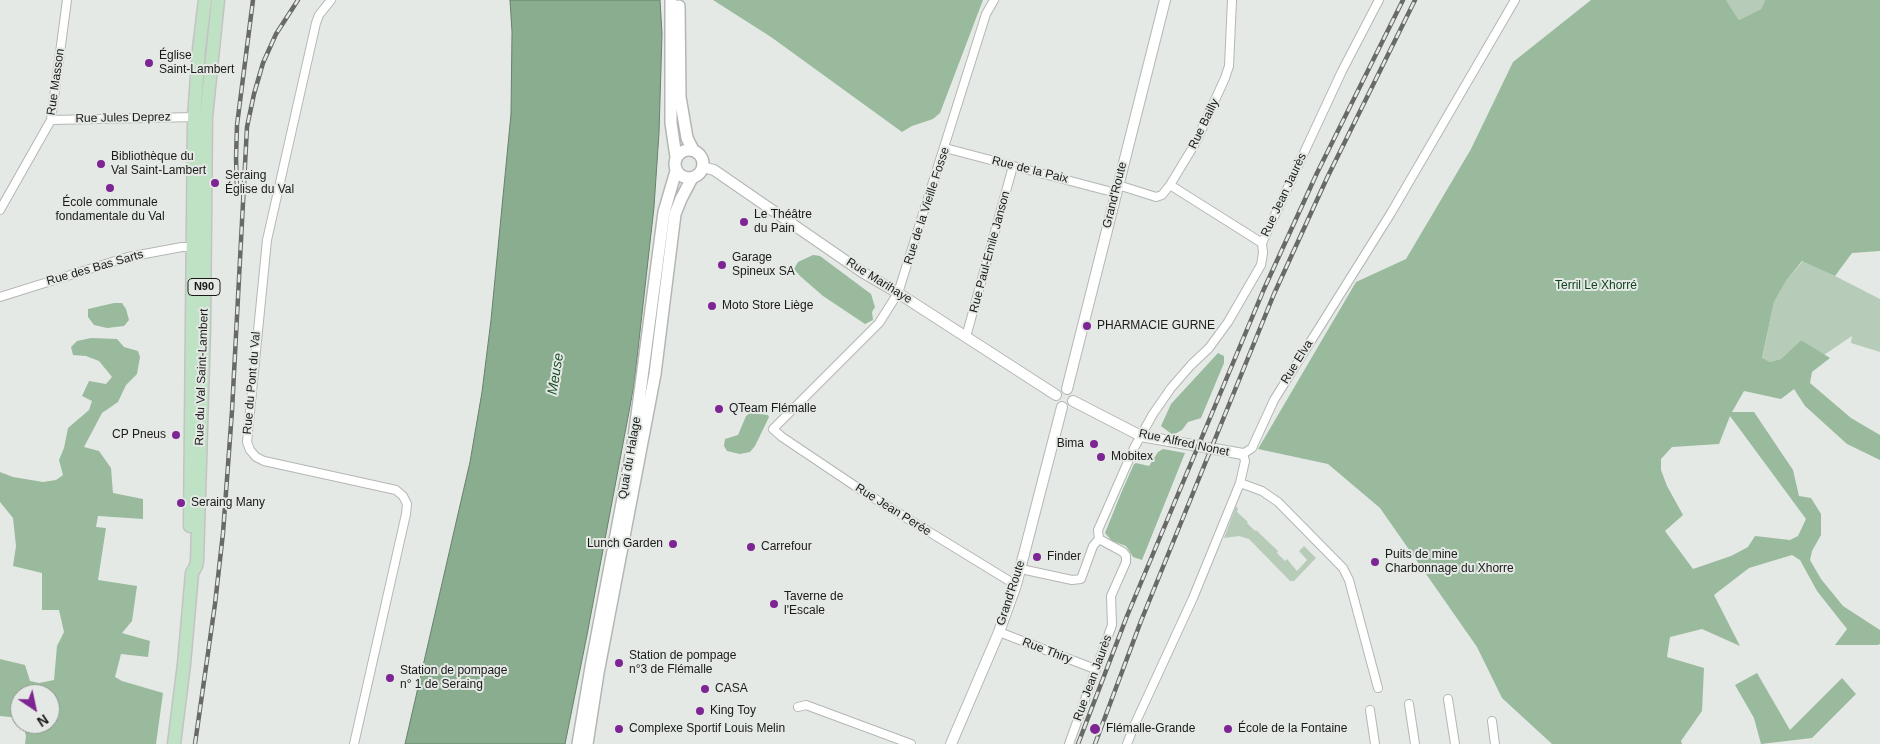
<!DOCTYPE html>
<html>
<head>
<meta charset="utf-8">
<style>
	body { margin:0 }
	#map { position:relative; width:1880px; height:744px; overflow:hidden; background:#e5e9e5; font-family:Arial,sans-serif }
	canvas { display:block }
	.north { position:absolute; left:10px; top:684px; width:50px; height:50px; box-sizing:border-box; background:#e5e9e5; border:1px solid #939693; border-radius:50%; rotate:146deg; font-size:14px; font-weight:700; line-height:20px; text-align:center; color:#191a19 }
	.north::after { content:''; display:block; margin:auto; width:18px; height:22px; background:#7d2592; clip-path:polygon(50% 0,100% 100%,50% 72%,0 100%) }
</style>
</head>
<body>
<div id="map">
<canvas width="1880" height="744"></canvas>
<div class="north">N</div>
</div>
<script>
const g = document.querySelector('canvas').getContext('2d');
g.lineJoin = 'round';
function paint(path, color) { g.fillStyle = color; g.fill(path, 'evenodd'); }
const shape = rows => new Path2D(rows.map(r => 'M' + r).join(''));
function trace(path, color, width, dash) { g.strokeStyle = color; g.lineWidth = width; g.lineCap = dash ? 'butt' : 'round'; g.setLineDash(dash || []); g.stroke(path); }
function label(font, color, halo, rows, align = 'center') {
  g.font = font + ' Arial,sans-serif'; g.lineWidth = 4; g.setLineDash([]); g.textBaseline = 'middle'; g.strokeStyle = halo; g.fillStyle = color; for (const [text, x, y, turn = 0] of rows) {
    g.save(); g.translate(x, y); g.rotate((+turn || 0) * Math.PI / 180); g.textAlign = isNaN(turn) ? turn : align; if (halo) g.strokeText(text, 0, 0); g.fillText(text, 0, 0); g.restore();
  }
}
paint(shape([
	[1726,0,1765,0,1761,9,1739,20],
	[1803,261,1835,276,1880,299,1880,352,1851,343,1852,336,1824,355,1801,340,1781,359,1770,362,1762,359,1774,302,1786,281],
	[1236,506,1238,509,1237,512,1248,522,1247,523,1255,531,1256,530,1278,551,1277,553,1285,561,1287,559,1297,571,1307,560,1299,551,1304,546,1316,558,1294,581,1290,581,1249,539,1239,536,1224,538]
]), '#b6cbb8');
paint(shape([
	[713,0,983,0,940,113,933,119,912,126,902,132,771,37],
	[1591,0,1726,0,1739,20,1761,9,1765,0,1880,0,1880,251,1852,253,1835,276,1802,261,1786,281,1774,302,1762,358,1770,362,1781,359,1801,340,1830,358,1812,372,1810,383,1851,418,1880,435,1880,460,1847,444,1805,406,1794,389,1781,399,1744,391,1732,412,1754,412,1793,470,1799,496,1811,498,1821,514,1821,535,1812,551,1810,560,1821,579,1843,606,1880,630,1880,644,1878,645,1835,645,1847,629,1817,591,1800,560,1792,555,1749,568,1714,595,1740,646,1702,629,1670,637,1667,657,1704,668,1702,711,1681,741,1682,744,1552,744,1502,698,1477,647,1380,508,1328,464,1258,449,1356,282,1406,259,1471,149,1513,62],
	[1730,416,1806,519,1798,536,1790,540,1755,536,1748,547,1731,556,1693,569,1665,531,1683,515,1667,486,1661,470,1661,459,1672,447,1719,444],
	[813,255,820,256,871,294,875,307,872,312,873,320,865,324,823,296,800,276,794,269,798,262],
	[114,303,122,303,126,309,129,320,124,326,107,328,94,325,88,317,88,309],
	[91,338,117,339,124,347,138,351,140,357,137,374,126,385,118,402,102,413,84,447,99,451,111,468,113,493,143,499,143,519,98,516,96,527,106,528,98,580,137,586,132,621,122,633,150,641,148,657,121,654,115,677,122,681,163,693,156,744,25,744,26,736,23,724,50,724,50,694,20,694,20,718,0,716,0,659,25,665,30,681,39,683,54,680,57,646,64,632,59,610,42,610,42,573,13,566,16,546,13,518,0,502,0,472,13,477,43,482,56,480,63,475,59,460,64,448,68,428,89,410,92,401,82,396,89,381,106,384,112,377,99,361,86,356,73,355,71,347,77,341],
	[1218,353,1224,356,1224,363,1201,418,1188,422,1182,430,1173,435,1161,426,1171,404],
	[750,413,768,415,769,417,755,446,750,452,740,454,727,451,724,446,725,439,738,435,746,416],
	[1163,449,1185,453,1142,560,1133,557,1126,546,1112,541,1105,533,1122,491,1134,464,1136,463,1149,466,1158,452],
	[1757,673,1790,730,1842,678,1856,694,1812,738,1761,744,1754,718,1735,685]
]), '#99ba9d');
const water = shape([
	[510,0,660,0,662,34,659,133,654,207,634,385,587,635,565,744,405,744,470,462,482,392,491,320,511,114,512,32,510,0]
]);
paint(water, '#8aac8f');
trace(water, '#68806c', 1);
const minor = shape([
	[331,0,319,15,316,23,267,240,247,442,250,450,256,457,264,461,396,490,403,496,407,504,406,514,354,744],
	[994,0,986,14,898,293,879,323,773,429,782,437,864,492,1016,585],
	[51,120,197,117],
	[945,148,1116,193],
	[1118,185,1156,197,1162,195,1170,185,1196,142,1225,78,1229,66,1232,0],
	[1170,185,1262,243],
	[0,210,51,120,67,0],
	[0,297,128,257,182,247,195,247],
	[966,337,1013,166],
	[1240,483,1262,491,1278,502,1343,568,1349,580,1378,688],
	[1021,569,1072,580,1081,579,1093,546,1099,539],
	[999,632,1095,669],
	[1448,699,1455,744],
	[1409,704,1415,744],
	[798,707,806,705,911,744],
	[1370,710,1375,744],
	[1492,721,1495,744],
	[1069,744,1112,625,1111,596,1126,562,1126,556,1123,552,1099,539,1098,530,1134,448,1153,414,1171,388,1191,365,1209,348,1228,322,1261,265,1263,253,1262,243,1342,71,1379,0],
	[1127,744,1134,726,1193,598,1240,483,1245,461,1243,454,1252,448,1274,400,1391,213,1515,0]
]);
const tertiary = shape([
	[703,167,714,170,862,272,898,293,1056,395],
	[1067,389,1165,0],
	[1073,401,1141,436,1243,454],
	[951,744,999,632,1016,585,1062,407]
]);
const secondary = shape([
	[671,0,671,123,676,157],
	[679,6,680,97,687,138,693,150],
	'675 164a14 14 0 1 1 28 0a14 14 0 1 1-28 0Z',
	[578,744,591,667,633,445,664,212,676,171],
	[587,744,598,673,655,374,675,214,681,199,692,178]
]);
const primary = shape([
	[190,526,194,117,199,49,205,0],
	[174,744,184,664,192,573,196,566,197,561,204,329,206,117,218,0]
]);
trace(minor, '#b3b7b3', 10);
trace(tertiary, '#b3b7b3', 12);
trace(secondary, '#b3b7b3', 14);
trace(primary, '#c3c3c3', 15);
trace(minor, '#fff', 8);
trace(tertiary, '#fff', 10);
trace(secondary, '#fff', 11);
trace(primary, '#bfe2c4', 12);
const rail = shape([
	[237,189,236,158,237,125,253,0],
	[195,744,215,604,223,533,232,411,247,127,254,94,263,63,276,34,298,0],
	[1078,744,1127,616,1264,289,1317,173,1403,0],
	[1095,744,1141,621,1274,294,1327,178,1415,0]
]);
trace(rail, '#686a68', 4.5);
trace(rail, '#e5e9e5', 2.5, [8]);
for (const [x, y, r, color] of [
	[149,63,5,"#7d2592"],
	[101,164,5,"#7d2592"],
	[215,183,5,"#7d2592"],
	[110,188,5,"#7d2592"],
	[744,222,5,"#7d2592"],
	[722,265,5,"#7d2592"],
	[712,306,5,"#7d2592"],
	[1087,326,5,"#7d2592"],
	[719,409,5,"#7d2592"],
	[176,435,5,"#7d2592"],
	[1094,444,5,"#7d2592"],
	[1101,457,5,"#7d2592"],
	[181,503,5,"#7d2592"],
	[673,544,5,"#7d2592"],
	[751,547,5,"#7d2592"],
	[1037,557,5,"#7d2592"],
	[1375,562,5,"#7d2592"],
	[774,604,5,"#7d2592"],
	[619,663,5,"#7d2592"],
	[390,678,5,"#7d2592"],
	[705,689,5,"#7d2592"],
	[700,711,5,"#7d2592"],
	[619,729,5,"#7d2592"],
	[1095,729,6,"#7d2592"],
	[1228,729,5,"#7d2592"]
]) { const dot = new Path2D(); dot.arc(x, y, r, 0, 2 * Math.PI); g.fillStyle = color; g.fill(dot); trace(dot, '#e5e9e5', 2); }
for (const [x, y, w] of [
	[204,287,32]
]) { const box = new Path2D(); box.roundRect(x - w / 2, y - 8.5, w, 17, 4); g.fillStyle = '#e5e9e5'; g.fill(box); trace(box, '#191a19', 1); }
label('bold 11px', '#191a19', null, [
	["N90",204,287]
]);
label('12px', '#191a19', '#e5e9e5', [
	["Église",159,56],
	["Saint-Lambert",159,70],
	["Bibliothèque du",111,157],
	["Val Saint-Lambert",111,171],
	["Seraing",225,176],
	["Église du Val",225,190],
	["École communale",110,203,"center"],
	["fondamentale du Val",110,217,"center"],
	["Le Théâtre",754,215],
	["du Pain",754,229],
	["Garage",732,258],
	["Spineux SA",732,272],
	["Moto Store Liège",722,306],
	["PHARMACIE GURNE",1097,326],
	["QTeam Flémalle",729,409],
	["CP Pneus",166,435,"right"],
	["Bima",1084,444,"right"],
	["Mobitex",1111,457],
	["Seraing Many",191,503],
	["Lunch Garden",663,544,"right"],
	["Carrefour",761,547],
	["Puits de mine",1385,555],
	["Charbonnage du Xhorre",1385,569],
	["Finder",1047,557],
	["Taverne de",784,597],
	["l'Escale",784,611],
	["Station de pompage",629,656],
	["n°3 de Flémalle",629,670],
	["Station de pompage",400,671],
	["n° 1 de Seraing",400,685],
	["CASA",715,689],
	["King Toy",710,711],
	["Complexe Sportif Louis Melin",629,729],
	["Flémalle-Grande",1106,729],
	["École de la Fontaine",1238,729]
], 'left');
label('12px', '#191a19', '#e5e9e5', [
	["Rue Masson",56,82,-82],
	["Rue Jules Deprez",123,118,-1],
	["Rue Bailly",1204,124,-64],
	["Rue de la Paix",1030,170,14],
	["Grand'Route",1115,195,-76],
	["Rue Jean Jaurès",1284,195,-65],
	["Rue de la Vieille Fosse",927,206,-72],
	["Rue Paul-Emile Janson",990,252,-75],
	["Rue des Bas Sarts",95,268,-16],
	["Rue Marihaye",879,281,32],
	["Rue Elva",1297,362,-58],
	["Rue du Val Saint-Lambert",202,377,-88],
	["Rue du Pont du Val",252,383,-85],
	["Rue Alfred Nonet",1184,443,12],
	["Quai du Halage",630,458,-80],
	["Rue Jean Perée",893,510,32],
	["Grand'Route",1011,593,-72],
	["Rue Thiry",1047,651,21],
	["Rue Jean Jaurès",1093,678,-70]
]);
label('12px', '#0e431d', '#e5e9e5', [
	["Terril Le Xhorré",1596,286]
]);
label('italic 14px', '#1b4f27', '#e5e9e5', [
	["Meuse",556,374,-81]
]);
</script>
</body>
</html>
